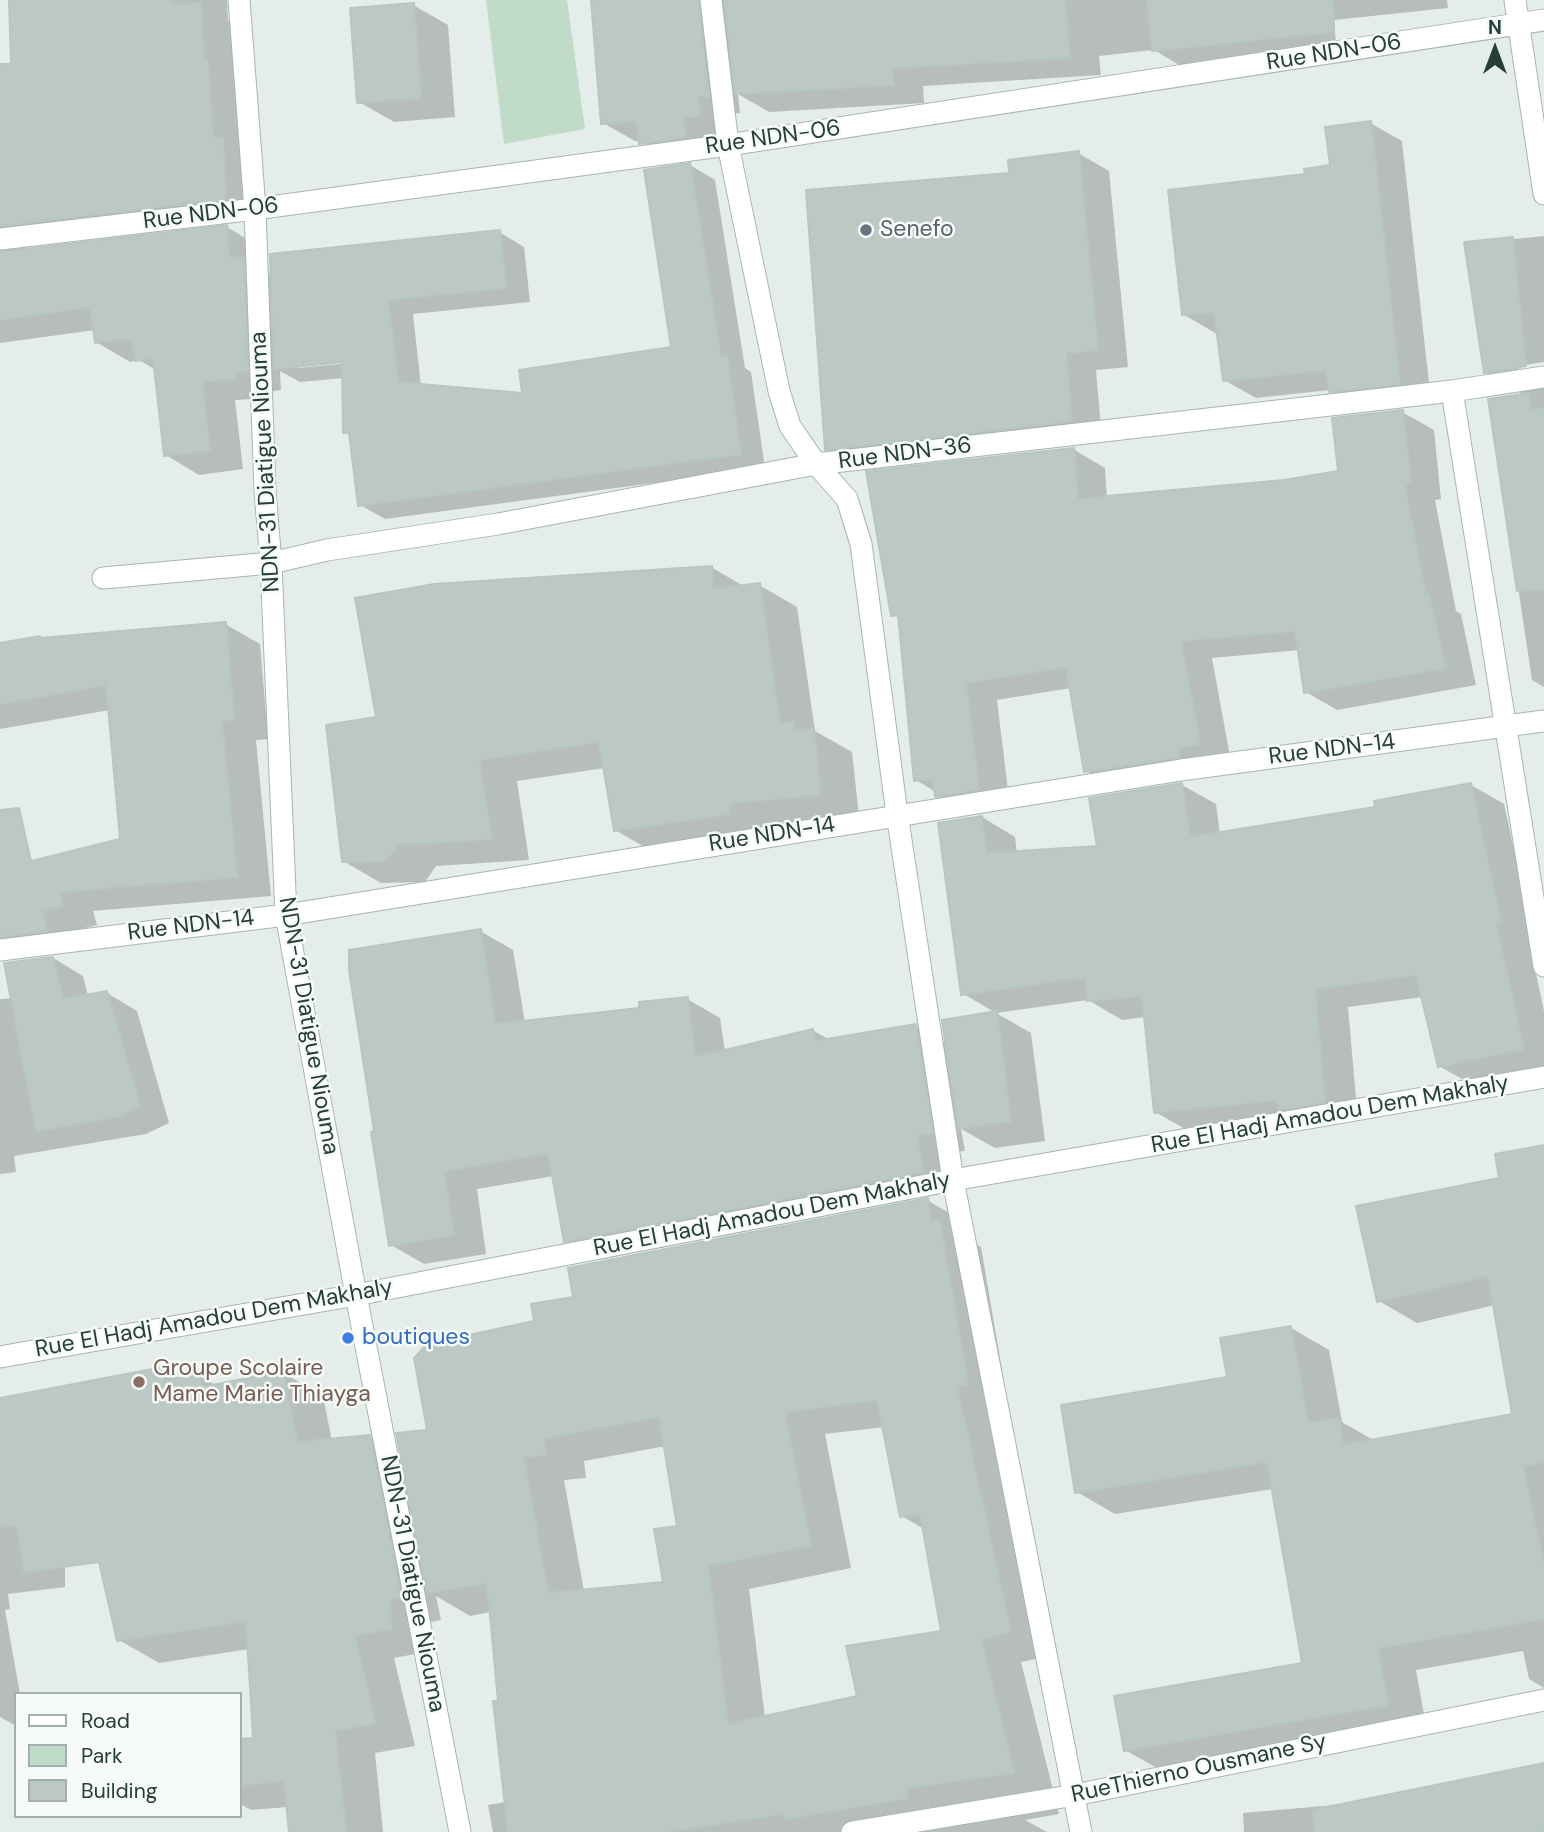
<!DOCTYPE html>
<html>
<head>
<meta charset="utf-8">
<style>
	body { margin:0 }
	#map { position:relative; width:1544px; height:1832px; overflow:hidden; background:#e5edea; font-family:"DM Sans",sans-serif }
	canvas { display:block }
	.legend { position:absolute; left:14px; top:1692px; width:228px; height:126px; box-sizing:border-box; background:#f6faf8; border:2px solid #a3afab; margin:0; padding:9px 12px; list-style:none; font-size:21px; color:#263e38 }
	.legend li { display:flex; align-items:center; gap:14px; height:35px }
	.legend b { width:35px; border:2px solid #a3afab }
	.north { position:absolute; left:1460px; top:14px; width:70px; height:70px; -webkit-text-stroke:5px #f6faf8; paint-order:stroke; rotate:0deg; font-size:19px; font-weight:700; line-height:28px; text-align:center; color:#263e38 }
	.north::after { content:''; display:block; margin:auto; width:24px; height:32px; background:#263e38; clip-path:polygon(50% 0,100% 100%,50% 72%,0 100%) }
</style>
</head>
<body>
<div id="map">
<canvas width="1544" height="1832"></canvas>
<ul class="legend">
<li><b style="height:9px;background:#fff"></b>Road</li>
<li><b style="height:19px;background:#c0dcc8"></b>Park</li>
<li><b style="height:19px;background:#bbc8c3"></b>Building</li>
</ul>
<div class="north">N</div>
</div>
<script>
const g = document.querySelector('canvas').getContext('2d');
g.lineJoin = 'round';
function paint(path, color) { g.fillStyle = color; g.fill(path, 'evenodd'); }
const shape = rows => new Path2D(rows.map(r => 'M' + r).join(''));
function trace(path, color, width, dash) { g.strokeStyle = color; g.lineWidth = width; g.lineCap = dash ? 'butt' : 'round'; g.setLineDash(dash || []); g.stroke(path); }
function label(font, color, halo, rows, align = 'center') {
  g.font = font + ' "DM Sans",sans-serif'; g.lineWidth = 5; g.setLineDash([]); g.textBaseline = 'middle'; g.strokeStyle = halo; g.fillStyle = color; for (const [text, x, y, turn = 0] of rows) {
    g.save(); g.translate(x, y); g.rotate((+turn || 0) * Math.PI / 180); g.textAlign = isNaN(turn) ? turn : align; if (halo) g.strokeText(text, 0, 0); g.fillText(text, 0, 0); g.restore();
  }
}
paint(shape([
	[486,0,567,0,585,129,504,144]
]), '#c0dcc8');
paint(shape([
	[10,0,227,0,228,21,234,24,259,218,33,244,23,251,227,227,260,247,262,269,272,275,499,232,524,247,530,302,413,314,421,386,524,395,673,348,690,165,715,180,745,368,751,372,765,468,385,519,360,505,351,436,345,432,344,378,300,382,280,371,281,390,268,392,268,398,235,400,243,469,199,475,166,455,156,370,139,360,130,362,96,342,95,330,0,343,0,66,13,65],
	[350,359,350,363,298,368,298,365],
	[593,0,1447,0,1448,8,1334,20,1337,53,1186,69,1154,50,1099,56,1101,75,923,86,924,103,769,112,738,94,740,113,729,114,731,134,714,135,717,155,673,161,641,141,635,141,603,123],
	[413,5,448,25,455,117,394,122,359,102],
	[1370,123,1402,141,1431,401,1362,409,1330,390,1256,398,1224,380,1219,332,1215,333,1183,314,1307,176,1332,166],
	[1078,153,1109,171,1128,367,1096,370,1102,438,858,466,827,449,1011,174],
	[1544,236,1544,362,1519,366,1519,369,1544,366,1544,687,1532,680,1490,400,1525,395,1485,372,1466,244],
	[1402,412,1434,430,1441,499,1435,500,1456,611,1461,614,1476,685,1337,710,1306,692,1300,650,1212,658,1231,762,1117,789,1086,771,1071,688,997,700,1010,807,968,814,937,795,936,792,916,780,901,619,893,615,1073,449,1105,468,1107,499,1243,488,1340,473],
	[711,567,745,587,759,585,797,607,815,731,852,752,859,816,766,824,768,835,653,852,615,830,605,768,517,781,529,860,436,866,425,882,381,883,343,861,378,719],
	[225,624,260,644,268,739,256,740,271,896,93,911,97,925,77,930,81,950,32,957,0,938,0,871,122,840,110,710,0,729,0,645],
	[1182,785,1216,804,1220,834,1378,809,1471,785,1504,804,1534,940,1529,941,1544,1011,1544,1070,1473,1085,1439,1066,1423,997,1348,1007,1358,1120,1314,1128,1300,1120,1189,1131,1155,1112,1146,1017,1122,1020,1088,1000,996,1013,1031,1033,1045,1141,995,1148,961,1129,965,1151,949,1153,956,1191,598,1260,565,1241,554,1176,477,1189,486,1254,424,1264,391,1245,376,1133,480,931,513,950,525,1023,641,1010,687,999,720,1018,725,1052,812,1030,830,1040,916,1026,947,1044,996,1013,962,993,982,817,1015,837,1017,853,1099,848],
	[53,958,83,976,88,996,107,993,137,1011,169,1123,146,1134,14,1156,16,1172,0,1174,0,999,13,998],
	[1544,1147,1544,1688,1529,1679,1523,1651,1416,1670,1426,1726,1164,1772,1125,1750,1304,1665,1273,1489,1115,1514,1077,1492,1229,1379,1291,1328,1329,1350,1342,1422,1375,1441,1514,1415,1495,1305,1417,1323,1379,1301,1502,1180],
	[927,1200,968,1224,971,1241,981,1247,1051,1656,1021,1662,1059,1814,1025,1820,1047,1832,493,1832,488,1805,506,1802,491,1612,470,1616,436,1596,441,1620,430,1622,432,1651,394,1658,415,1746,375,1753,383,1832,291,1832,288,1807,251,1810,240,1804,240,1741,255,1740,249,1649,159,1663,119,1640,163,1369,181,1379,199,1375,217,1386,282,1372,323,1396,332,1441,369,1437,402,1456,536,1322,575,1298],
	[884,1427,902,1516,924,1529,943,1632,859,1698,765,1718,749,1589,851,1568,825,1434],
	[666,1446,679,1528,665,1584,584,1591,564,1480,586,1478,584,1461],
	[0,1427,65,1440,65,1587,8,1594,10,1609,5,1610,20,1694,16,1694,16,1726,0,1717],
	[1544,1765,1544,1832,1244,1832,1243,1813,1346,1804]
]), '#0003');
const building = shape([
	[9,0,174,0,174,4,201,3,204,61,208,60,213,138,223,138,226,199,0,226,0,64,11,64,9,0],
	[591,0,698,0,709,96,698,96,700,116,683,118,686,137,639,144,636,121,601,124,591,0],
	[724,0,1065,0,1070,58,892,68,893,85,735,94,724,0],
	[1147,0,1333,0,1334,32,1152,51,1147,0],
	[414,3,421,98,357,103,350,8,414,3],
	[1371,121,1400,384,1329,392,1326,370,1223,381,1214,312,1182,315,1168,190,1305,174,1304,169,1330,165,1325,127,1371,121],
	[1079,151,1098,350,1066,353,1072,421,825,450,806,190,1009,173,1008,160,1079,151],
	[690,163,721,357,727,356,741,454,358,506,349,433,343,433,342,362,274,369,270,254,500,230,506,288,388,300,398,382,522,393,519,370,671,347,644,170,690,163],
	[227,225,229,258,244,257,248,372,235,373,235,380,202,381,210,451,164,456,153,358,136,361,131,338,95,343,90,307,0,320,0,252,227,225],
	[1513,237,1526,366,1484,373,1464,242,1513,237],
	[1529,393,1530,410,1544,408,1544,589,1517,591,1488,399,1529,393],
	[1403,410,1411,482,1404,482,1426,594,1429,594,1446,668,1304,693,1295,631,1181,641,1200,744,1178,748,1179,757,1084,772,1066,667,966,683,979,789,935,797,933,779,914,781,898,615,891,616,866,471,1074,448,1078,500,1106,496,1284,480,1338,471,1332,418,1403,410],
	[712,566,713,589,760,583,780,724,794,722,795,730,814,728,821,795,729,803,730,814,614,831,599,742,479,760,492,839,398,845,386,861,342,862,326,725,376,717,355,598,434,584,712,566],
	[226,622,234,719,222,721,237,877,59,892,63,906,43,911,47,931,0,937,0,810,19,808,31,861,120,839,106,685,0,704,0,643,40,636,40,638,226,622],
	[1182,783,1190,837,1375,807,1374,801,1471,783,1501,922,1496,923,1524,1049,1438,1067,1416,975,1315,989,1325,1102,1279,1110,1278,1100,1154,1113,1142,996,1087,1001,1086,977,961,995,938,823,982,816,986,853,1097,846,1089,798,1182,783],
	[481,929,495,1024,639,1008,639,1002,688,997,695,1057,813,1029,815,1041,916,1024,933,1133,917,1135,923,1172,564,1242,548,1153,444,1171,454,1235,389,1246,371,1132,374,1131,349,970,349,950,481,929],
	[53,957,63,999,107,991,140,1106,117,1117,36,1131,4,963,53,957],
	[997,1011,1011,1121,958,1129,942,1020,997,1011],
	[1544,1145,1544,1462,1523,1466,1544,1564,1544,1619,1378,1648,1388,1705,1124,1751,1114,1696,1302,1663,1267,1462,1075,1493,1061,1405,1227,1377,1220,1338,1291,1326,1308,1423,1339,1418,1343,1445,1512,1414,1488,1276,1377,1302,1356,1206,1499,1178,1495,1154,1544,1145],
	[928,1198,931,1222,940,1221,968,1385,957,1387,1011,1632,981,1639,1014,1773,906,1788,908,1798,785,1819,783,1814,666,1832,508,1832,493,1701,498,1701,487,1583,427,1593,396,1433,427,1430,414,1358,427,1344,534,1321,531,1304,573,1297,568,1268,928,1198],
	[877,1400,900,1517,920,1514,941,1631,846,1646,857,1696,728,1724,708,1566,811,1545,785,1412,877,1400],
	[659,1417,677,1526,654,1529,663,1582,548,1593,524,1457,546,1455,544,1438,659,1417],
	[163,1367,165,1381,200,1374,202,1387,283,1371,297,1442,370,1435,401,1597,390,1599,392,1629,355,1635,375,1723,335,1731,346,1832,289,1832,284,1781,240,1785,240,1739,253,1738,246,1621,117,1641,99,1562,24,1572,17,1525,0,1527,0,1398,163,1367],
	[1544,1763,1544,1832,1315,1832,1312,1810,1544,1763]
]);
paint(building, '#bbc8c3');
trace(building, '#b8c6c1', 2);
const street = shape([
	[239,0,255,209,265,491,271,563,286,915,356,1295,460,1832],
	[711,0,728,145,779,391,790,426,816,464,847,499,861,544,897,814,953,1180,1081,1832],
	[1515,0,1544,194],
	[0,239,255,209,728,145,1544,20],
	[1452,391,1544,966],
	[103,578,271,563,327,550,498,524,816,464,1452,391,1544,377],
	[0,950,286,915,1181,770,1544,721],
	[0,1357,356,1295,953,1180,1544,1077],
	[852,1832,1075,1795,1544,1700]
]);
trace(street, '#a8b5b1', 23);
trace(street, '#fff', 21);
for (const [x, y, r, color] of [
	[866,230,7,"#6b7280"],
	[348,1338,7,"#3f7fe0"],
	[139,1382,7,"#8d6e63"]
]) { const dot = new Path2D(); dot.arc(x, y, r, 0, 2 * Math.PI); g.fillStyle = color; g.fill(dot); trace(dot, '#f6faf8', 2.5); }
label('23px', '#263e38', '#f6faf8', [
	["Rue NDN-06",1334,53,-9],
	["Rue NDN-06",773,138,-8],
	["Rue NDN-06",211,214,-7],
	["Rue NDN-36",905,454,-7],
	["NDN-31 Diatigue Niouma",266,462,-93],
	["Rue NDN-14",1332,750,-7],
	["Rue NDN-14",772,835,-9],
	["Rue NDN-14",191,926,-7],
	["NDN-31 Diatigue Niouma",308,1026,80],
	["Rue El Hadj Amadou Dem Makhaly",1330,1115,-10],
	["Rue El Hadj Amadou Dem Makhaly",772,1215,-11],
	["Rue El Hadj Amadou Dem Makhaly",214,1319,-10],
	["NDN-31 Diatigue Niouma",412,1584,79],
	["RueThierno Ousmane Sy",1199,1769,-12]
]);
label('23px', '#5b616d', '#f6faf8', [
	["Senefo",880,230]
], 'left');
label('23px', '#366cbe', '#f6faf8', [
	["boutiques",362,1338]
], 'left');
label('23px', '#785e54', '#f6faf8', [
	["Groupe Scolaire",153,1369],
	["Mame Marie Thiayga",153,1395]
], 'left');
</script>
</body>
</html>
